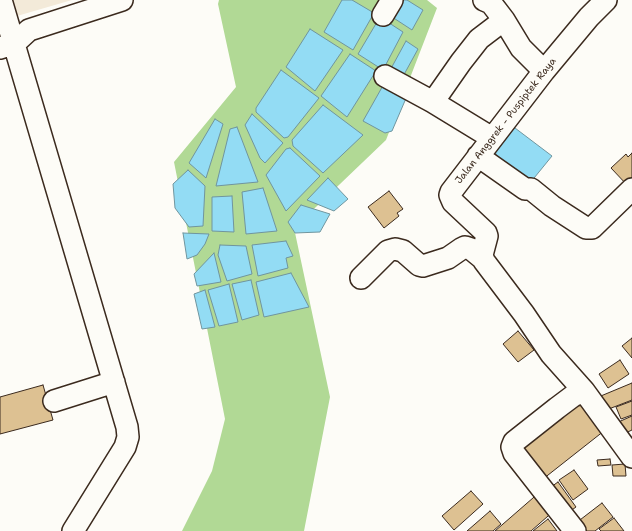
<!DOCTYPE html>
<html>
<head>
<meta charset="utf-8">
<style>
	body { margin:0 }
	canvas { display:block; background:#fdfcf7 }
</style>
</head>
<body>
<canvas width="632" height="531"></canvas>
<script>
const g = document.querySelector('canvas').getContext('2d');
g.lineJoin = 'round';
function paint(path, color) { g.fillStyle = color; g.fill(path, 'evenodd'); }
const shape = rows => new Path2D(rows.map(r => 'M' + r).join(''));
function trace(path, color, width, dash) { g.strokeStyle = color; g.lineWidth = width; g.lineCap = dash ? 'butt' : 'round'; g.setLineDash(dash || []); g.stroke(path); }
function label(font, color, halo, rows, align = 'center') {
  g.font = font + ' "Shantell Sans",sans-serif'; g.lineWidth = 4; g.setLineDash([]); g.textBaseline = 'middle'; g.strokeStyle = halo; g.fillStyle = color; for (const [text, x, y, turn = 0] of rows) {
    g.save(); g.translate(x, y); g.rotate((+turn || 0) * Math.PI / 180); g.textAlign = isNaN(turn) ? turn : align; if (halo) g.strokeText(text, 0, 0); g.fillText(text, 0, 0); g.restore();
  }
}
paint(shape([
	[9,0,72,0,17,16,11,6]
]), '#f3ead9');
paint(shape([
	[219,0,427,0,437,8,386,140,294,228,330,397,304,531,182,531,212,471,225,419,174,162,236,87,218,4]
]), '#b1d995');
const water = shape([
	[342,0,352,0,374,13,353,50,324,32,342,0],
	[396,0,407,0,423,10,412,30,386,13,396,0],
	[380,17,403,32,383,70,358,54,380,17],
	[310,29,343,50,315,91,286,67,310,29],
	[406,41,418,49,401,80,388,74,406,41],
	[350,54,376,71,347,117,321,96,350,54],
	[281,70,319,98,288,137,284,138,256,112,256,108,281,70],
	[385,82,407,96,392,131,385,133,363,121,385,82],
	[323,105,363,135,323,173,293,146,292,140,323,105],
	[252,114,283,143,265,163,260,158,245,125,252,114],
	[215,119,223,124,206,178,189,163,215,119],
	[237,127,258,182,216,186,230,129,237,127],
	[508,128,515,128,552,156,530,183,499,160,493,148,508,128],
	[290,148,320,176,286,211,266,175,286,149,290,148],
	[188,170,205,186,203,226,189,227,175,208,173,184,188,170],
	[328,178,348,199,334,211,307,200,328,178],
	[263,188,277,231,246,234,242,192,263,188],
	[232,196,234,232,212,231,212,197,232,196],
	[301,205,330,214,320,232,295,233,288,222,301,205],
	[183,233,209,234,205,244,197,255,187,259,183,233],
	[286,241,293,256,286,258,288,268,258,276,252,245,286,241],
	[220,245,246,246,252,274,227,281,218,255,220,245],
	[214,253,221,282,197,286,194,274,214,253],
	[291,273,309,307,264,317,256,282,291,273],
	[251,280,259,315,242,320,232,284,251,280],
	[229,284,238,322,219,326,208,290,229,284],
	[205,290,215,327,202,329,194,294,205,290]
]);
paint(water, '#93dcf4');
trace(water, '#70959e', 1);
const building = shape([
	[632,153,632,182,628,186,611,168,626,154,628,157,632,153],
	[389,191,403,209,397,213,399,216,384,228,368,207,389,191],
	[518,331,534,350,518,362,503,344,518,331],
	[632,338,632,358,622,346,632,338],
	[620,360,629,374,608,388,599,374,620,360],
	[632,383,632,400,601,412,596,398,632,383],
	[43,385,53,420,0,434,0,397,43,385],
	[583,394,609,427,543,479,517,446,583,394],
	[632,401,632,415,621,419,616,407,632,401],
	[632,416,632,430,619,436,614,424,632,416],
	[610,459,611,465,598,466,597,460,610,459],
	[625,464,626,476,613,476,612,465,625,464],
	[574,470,588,489,573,500,559,480,574,470],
	[558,482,576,507,569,512,551,487,558,482],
	[471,491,483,504,454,530,442,516,471,491],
	[541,491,556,509,531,531,495,531,541,491],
	[602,503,613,517,595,531,582,531,576,523,602,503],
	[490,511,501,524,493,531,467,531,490,511],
	[614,518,624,531,601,531,599,529,614,518],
	[548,519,557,531,533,531,548,519]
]);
paint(building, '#ddc192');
trace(building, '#3b2a1e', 1);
const minor = shape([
	[1,0,127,427,128,437,125,447,73,531],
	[484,0,491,3,504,20,521,48,544,71],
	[606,0,589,17,544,71,451,192,450,195,453,202,486,233,487,236,482,255,484,261,524,314,551,354,584,391,632,457],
	[383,15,392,0],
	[0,48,15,43,29,30,122,0],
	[385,76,433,102,492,138],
	[433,102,461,62,479,39,504,20],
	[478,156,525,189,531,189,552,206,586,228,592,228,632,189],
	[361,278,388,251,395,249,403,251,419,265,423,266,448,258,461,249,465,247,471,249,482,258],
	[54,401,114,382],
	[575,531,514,453,512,447,514,442,557,408,573,396,584,391]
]);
trace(minor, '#3b2a1e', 24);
trace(minor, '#fdfcf7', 21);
label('10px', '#3b2a1e', '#fdfcf7', [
	["Jalan Anggrek - Puspiptek Raya",506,121,-52]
]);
</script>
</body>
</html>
